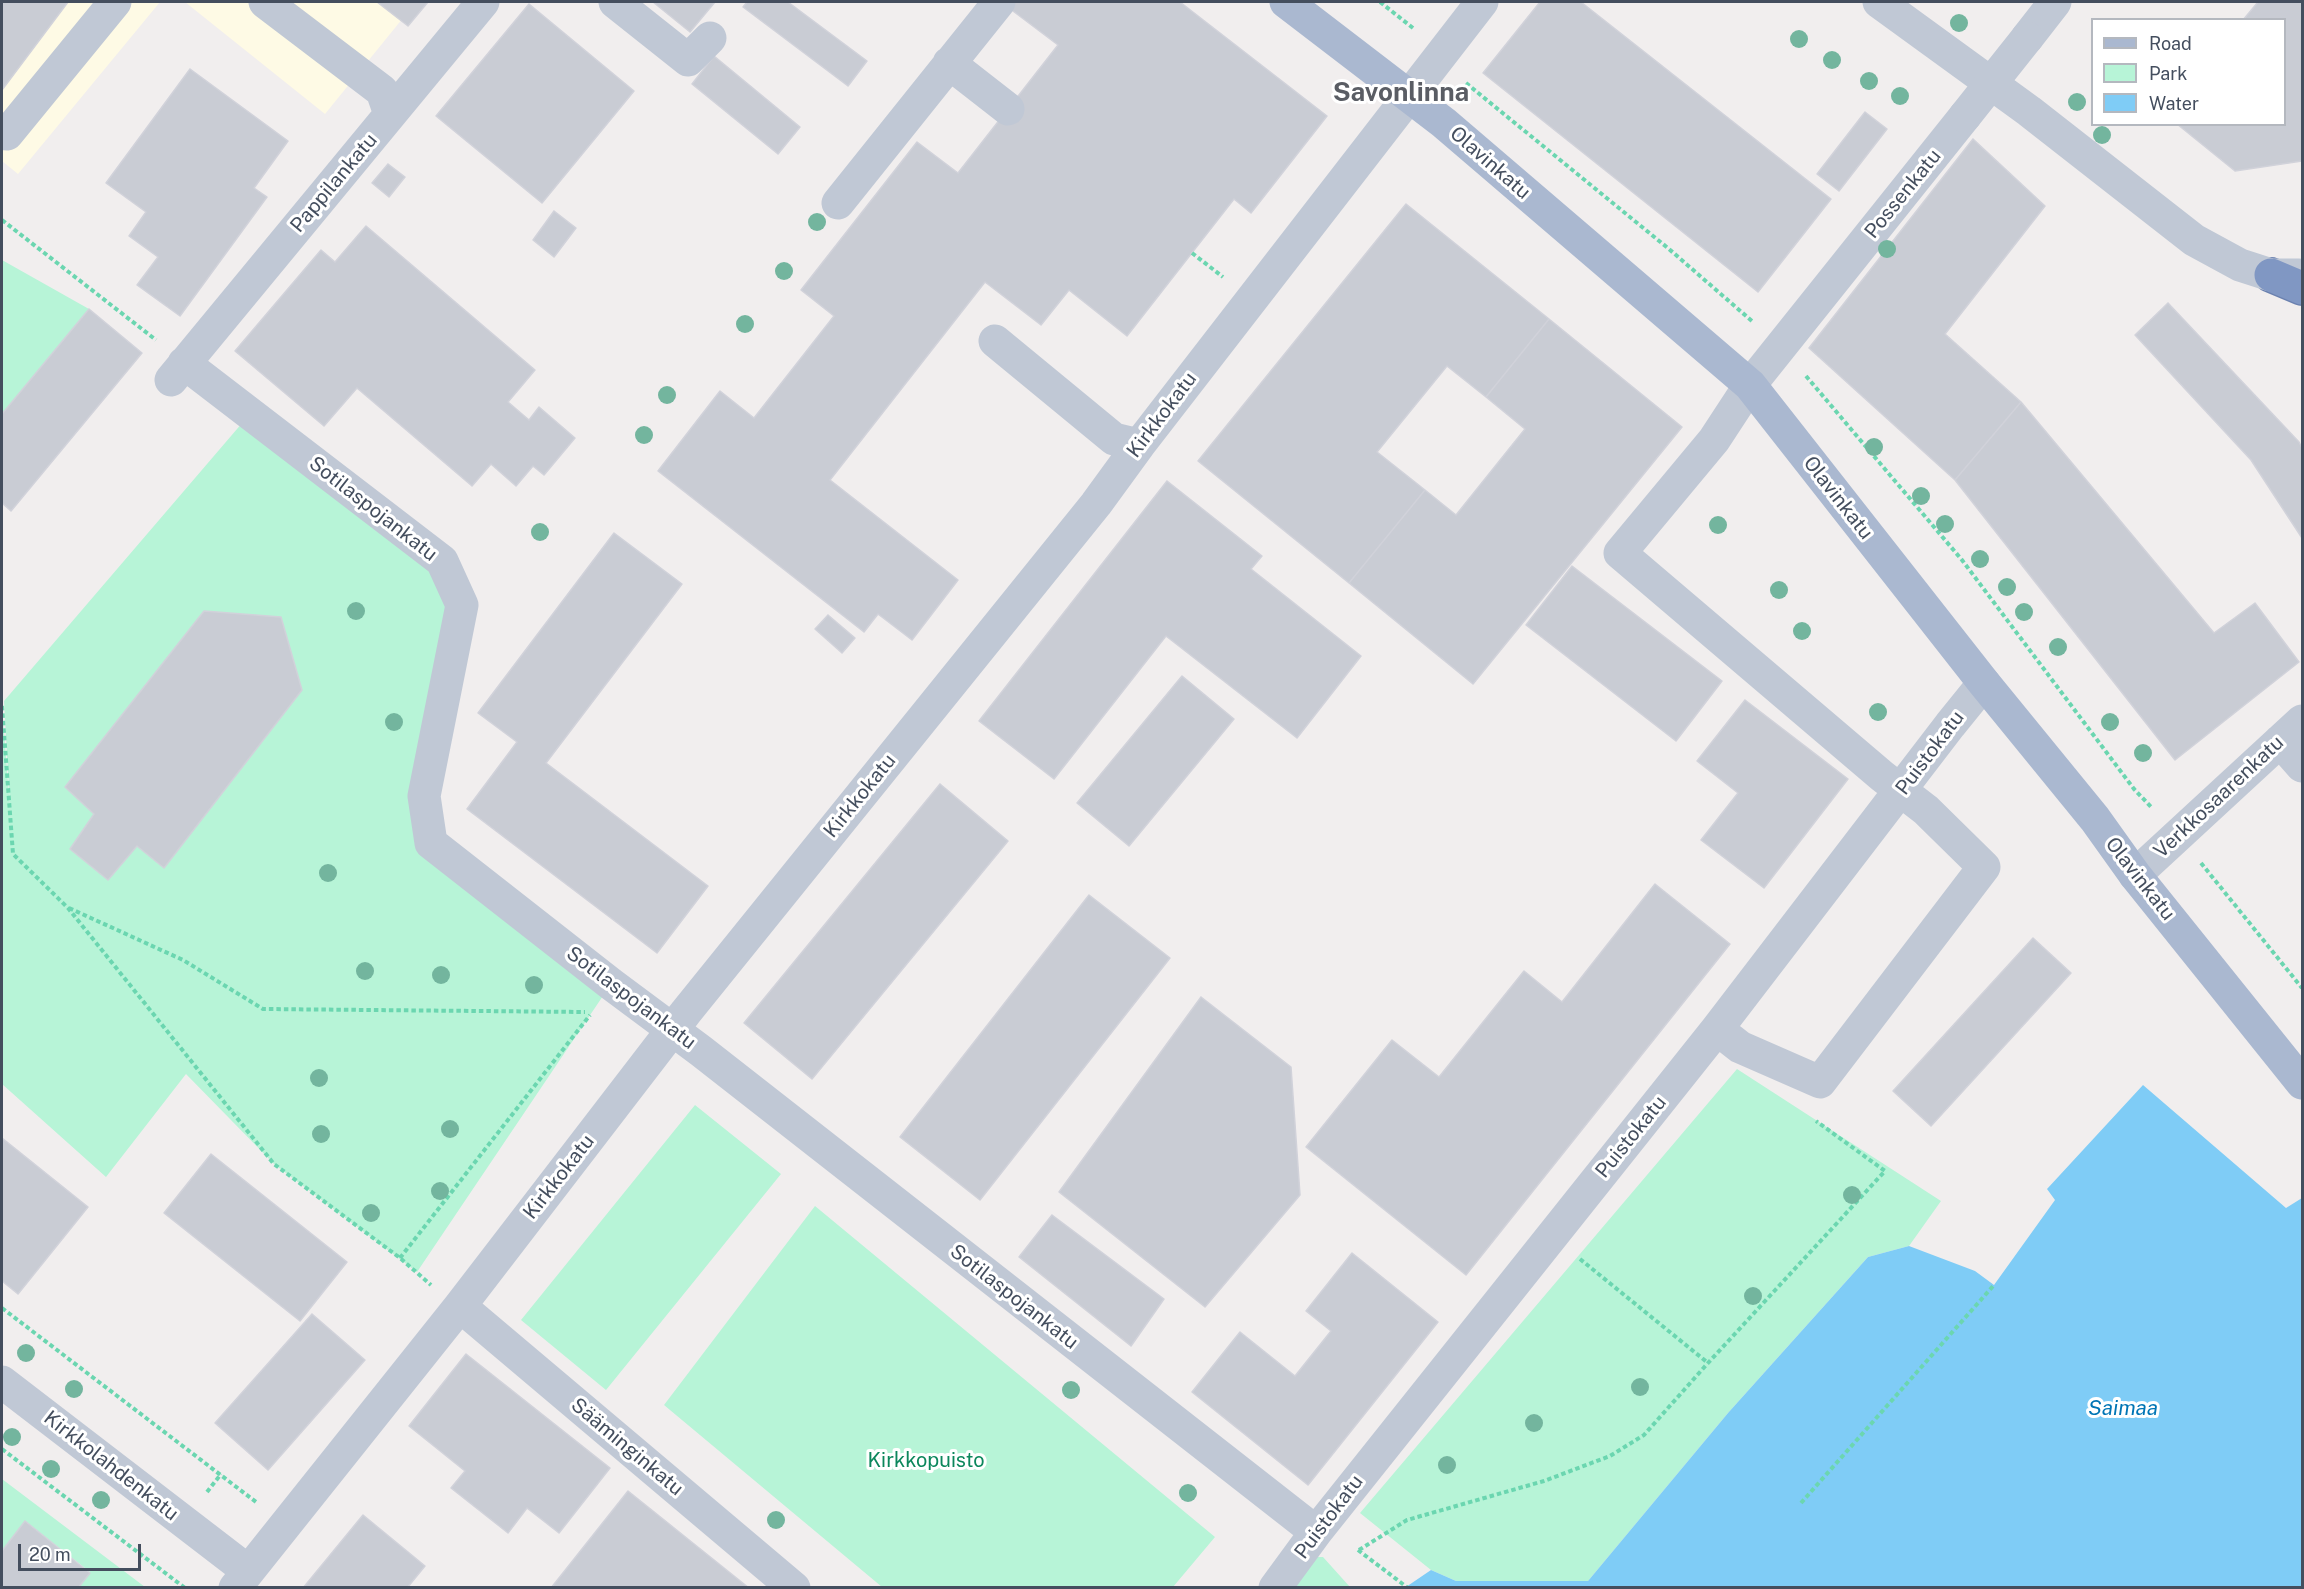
<!DOCTYPE html>
<html>
<head>
<meta charset="utf-8">
<style>
	body { margin:0 }
	#map { position:relative; width:2304px; height:1589px; overflow:hidden; background:#f1eeee; font-family:"Public Sans",sans-serif }
	canvas { display:block }
	.frame { position:absolute; inset:0; border:3px solid #444e5e; pointer-events:none }
	.legend { position:absolute; left:2091px; top:18px; width:195px; height:108px; box-sizing:border-box; background:#fff; border:2px solid #b4b8bf; margin:0; padding:8px 10px; list-style:none; font-size:18px; color:#444e5e }
	.legend li { display:flex; align-items:center; gap:12px; height:30px }
	.legend b { width:30px; border:2px solid #b4b8bf }
	.scale { position:absolute; left:18px; top:1544px; width:123px; height:27px; box-sizing:border-box; border:3px solid #444e5e; border-top:0; padding-left:8px; font-size:18px; line-height:21px; white-space:nowrap; color:#444e5e; -webkit-text-stroke:4px #fff; paint-order:stroke }
</style>
</head>
<body>
<div id="map">
<canvas width="2304" height="1589"></canvas>
<div class="frame"></div>
<ul class="legend">
<li><b style="height:8px;background:#aab8d0"></b>Road</li>
<li><b style="height:16px;background:#b7f4d7"></b>Park</li>
<li><b style="height:16px;background:#7fccf6"></b>Water</li>
</ul>
<div class="scale">20 m</div>
</div>
<script>
const g = document.querySelector('canvas').getContext('2d');
g.lineJoin = 'round';
function paint(path, color) { g.fillStyle = color; g.fill(path, 'evenodd'); }
const shape = rows => new Path2D(rows.map(r => 'M' + r).join(''));
function trace(path, color, width, dash) { g.strokeStyle = color; g.lineWidth = width; g.lineCap = dash ? 'butt' : 'round'; g.setLineDash(dash || []); g.stroke(path); }
function label(font, color, halo, rows, align = 'center') {
  g.font = font + ' "Public Sans",sans-serif'; g.lineWidth = 6; g.setLineDash([]); g.textBaseline = 'middle'; g.strokeStyle = halo; g.fillStyle = color; for (const [text, x, y, turn = 0] of rows) {
    g.save(); g.translate(x, y); g.rotate((+turn || 0) * Math.PI / 180); g.textAlign = isNaN(turn) ? turn : align; if (halo) g.strokeText(text, 0, 0); g.fillText(text, 0, 0); g.restore();
  }
}
paint(shape([
	[2,2,160,2,18,174,2,161],
	[185,2,416,2,325,114]
]), '#fefae5');
paint(shape([
	[2,260,89,309,2,414],
	[249,415,442,561,462,605,431,843,611,984,417,1272,274,1164,186,1074,106,1177,2,1084,2,706,10,808,4,701],
	[1737,1069,1941,1201,1909,1246,1868,1257,1728,1413,1588,1581,1456,1581,1431,1570,1360,1513],
	[695,1105,781,1174,606,1390,521,1320],
	[815,1206,1215,1537,1173,1587,882,1587,664,1405],
	[2,1479,145,1587,78,1587,90,1572,25,1521,2,1551],
	[1316,1557,1323,1557,1350,1587,1293,1588]
]), '#b7f4d7');
paint(shape([
	[2143,1085,2286,1208,2302,1198,2302,1587,1406,1587,1431,1570,1456,1581,1588,1581,1728,1413,1868,1257,1909,1246,1975,1271,1994,1285,2055,1200,2047,1189]
]), '#7fccf6');
const building = shape([
	[2,2,68,2,2,90,2,2],
	[377,2,428,2,408,26,377,2],
	[653,2,715,2,690,32,653,2],
	[747,2,788,2,867,61,848,86,743,7,747,2],
	[1001,2,1180,2,1327,116,1251,213,1234,199,1127,336,1069,290,1041,325,985,282,830,480,958,580,912,640,878,614,864,632,658,471,720,391,754,418,834,316,801,290,917,142,958,173,1058,45,1001,2],
	[1540,2,1581,2,1831,199,1758,292,1483,73,1540,2],
	[2258,2,2302,2,2302,161,2235,171,2177,124,2284,124,2284,20,2243,20,2258,2],
	[529,4,634,91,542,203,436,116,529,4],
	[714,56,800,127,778,154,692,84,714,56],
	[190,69,288,141,254,188,267,197,180,316,137,285,158,257,129,236,146,212,106,183,190,69],
	[1865,112,1887,129,1839,191,1817,174,1865,112],
	[1973,139,2045,206,1945,334,2021,402,1955,480,1809,348,1973,139],
	[388,164,405,177,389,197,372,183,388,164],
	[1406,204,1549,319,1486,397,1447,366,1377,452,1425,490,1349,583,1198,461,1406,204],
	[554,211,576,228,554,257,533,240,554,211],
	[366,226,535,370,508,402,529,420,539,407,575,438,544,475,533,466,516,486,491,464,472,486,357,388,324,426,235,351,321,250,335,262,366,226],
	[2168,303,2299,442,2302,448,2302,538,2251,460,2135,335,2168,303],
	[89,309,142,353,11,511,2,503,2,414,89,309],
	[1549,319,1682,427,1473,684,1349,583,1425,490,1456,515,1525,429,1486,397,1549,319],
	[2021,402,2214,633,2255,603,2299,662,2175,760,1955,480,2021,402],
	[1167,481,1262,556,1251,569,1361,656,1297,738,1166,636,1054,779,979,721,1167,481],
	[614,533,682,584,546,763,708,886,657,953,467,809,517,742,478,713,614,533],
	[1572,566,1722,681,1676,741,1526,625,1572,566],
	[204,611,281,617,302,690,164,868,137,846,108,880,70,849,94,814,65,787,204,611],
	[828,615,855,638,842,653,815,629,828,615],
	[1182,676,1234,719,1129,846,1077,803,1182,676],
	[1745,700,1848,779,1764,888,1701,840,1738,793,1697,761,1745,700],
	[940,784,1008,841,812,1079,744,1023,940,784],
	[1655,884,1730,944,1466,1275,1306,1147,1392,1040,1439,1077,1524,971,1562,1002,1655,884],
	[1089,895,1170,958,980,1200,900,1137,1089,895],
	[2033,938,2071,973,1931,1126,1893,1091,2033,938],
	[1201,997,1291,1067,1300,1195,1205,1307,1059,1192,1201,997],
	[2,1138,88,1207,18,1294,2,1281,2,1138],
	[211,1154,347,1262,300,1321,164,1213,211,1154],
	[1052,1215,1164,1299,1131,1346,1019,1257,1052,1215],
	[1352,1253,1438,1322,1308,1485,1192,1392,1240,1332,1295,1376,1331,1331,1306,1311,1352,1253],
	[312,1314,365,1360,268,1470,215,1423,312,1314],
	[466,1354,610,1468,559,1533,527,1508,508,1533,451,1488,465,1471,409,1426,466,1354],
	[628,1491,749,1588,551,1588,628,1491],
	[363,1515,425,1566,407,1588,303,1588,363,1515],
	[25,1521,90,1573,78,1588,2,1588,2,1551,25,1521]
]);
paint(building, '#c9ccd4');
trace(building, '#d1d2da', 1.5);
const highway = shape([
	[2271,275,2302,288]
]);
trace(highway, '#6b81af', 36);
trace(shape([
	[1380,2,1413,28],
	[1466,83,1669,249,1753,322],
	[2,220,156,340],
	[1192,253,1223,277],
	[1806,376,1962,560,2134,789,2152,808],
	[2,706,13,854,68,908,274,1164,400,1258,431,1285],
	[2201,863,2302,988],
	[69,908,183,960,263,1009,585,1012],
	[400,1258,590,1015],
	[1580,1259,1708,1363],
	[2,1308,256,1502],
	[2,1449,185,1588],
	[207,1492,221,1474],
	[1801,1503,1994,1285],
	[1358,1550,1408,1588],
	[1359,1550,1407,1520,1544,1481,1610,1456,1644,1435,1708,1363,1885,1171,1816,1121]
]), '#6bd6b0', 4, [4.5, 3]);
trace(shape([
	[265,2,382,91,390,114],
	[615,2,688,60,710,38],
	[1879,2,2029,111,2194,240,2240,265,2271,275,2299,275],
	[2027,38,2055,2],
	[949,63,1008,109],
	[2,130,7,134,115,2],
	[838,203,999,2],
	[995,341,1114,439,1139,445],
	[184,363,442,561,462,605,424,796,431,843,611,984,701,1051,1316,1532],
	[171,380,483,2],
	[2280,741,2302,766],
	[2135,875,2302,721],
	[1717,1029,1740,1047,1820,1082,1984,867,1926,810,1882,776,1620,553,1714,440,1750,385,1965,116],
	[460,1306,794,1588],
	[2,1382,248,1571],
	[235,1588,460,1306,686,1012,1096,504,1139,445,1482,2],
	[1275,1588,1316,1532,1717,1029,1950,725,1984,683]
]), '#c0c8d5', 33);
trace(shape([
	[1286,2,1444,123,1750,385,1984,683,2095,819,2135,875,2302,1083]
]), '#aab8d0', 33);
trace(highway, '#8097c3', 33);
trace(shape([
	[1965,116,2027,38]
]), '#c0c8d5', 33);
g.fillStyle = '#73b59e';
for (const [x, y] of [
	[1959,23],
	[1799,39],
	[1832,60],
	[1869,81],
	[1900,96],
	[2077,102],
	[2102,135],
	[817,222],
	[1887,249],
	[784,271],
	[745,324],
	[667,395],
	[644,435],
	[1874,447],
	[1921,496],
	[1945,524],
	[1718,525],
	[540,532],
	[1980,559],
	[2007,587],
	[1779,590],
	[356,611],
	[2024,612],
	[1802,631],
	[2058,647],
	[1878,712],
	[394,722],
	[2110,722],
	[2143,753],
	[328,873],
	[365,971],
	[441,975],
	[534,985],
	[319,1078],
	[450,1129],
	[321,1134],
	[440,1191],
	[1852,1195],
	[371,1213],
	[1753,1296],
	[26,1353],
	[1640,1387],
	[74,1389],
	[1071,1390],
	[1534,1423],
	[12,1437],
	[1447,1465],
	[51,1469],
	[1188,1493],
	[101,1500],
	[776,1520]
]) { g.beginPath(); g.arc(x, y, 9, 0, 2 * Math.PI); g.fill(); }
label('20px', '#444e5e', '#fff', [
	["Olavinkatu",1490,163,41],
	["Pappilankatu",334,183,-50],
	["Possenkatu",1903,194,-51],
	["Kirkkokatu",1162,415,-53],
	["Olavinkatu",1838,498,52],
	["Sotilaspojankatu",373,509,38],
	["Puistokatu",1930,753,-53],
	["Kirkkokatu",860,796,-51],
	["Verkkosaarenkatu",2219,797,-43],
	["Olavinkatu",2140,879,52],
	["Sotilaspojankatu",631,998,37],
	["Puistokatu",1631,1137,-51],
	["Kirkkokatu",559,1177,-52],
	["Sotilaspojankatu",1014,1297,38],
	["Sääminginkatu",627,1447,40],
	["Kirkkolahdenkatu",111,1466,38],
	["Puistokatu",1329,1517,-53]
]);
label('20px', '#0c875c', '#fff', [
	["Kirkkopuisto",926,1461]
]);
label('italic 21px', '#0075b5', '#fff', [
	["Saimaa",2123,1409]
]);
label('bold 26px', '#5a5d64', '#fff', [
	["Savonlinna",1401,93]
]);
</script>
</body>
</html>
